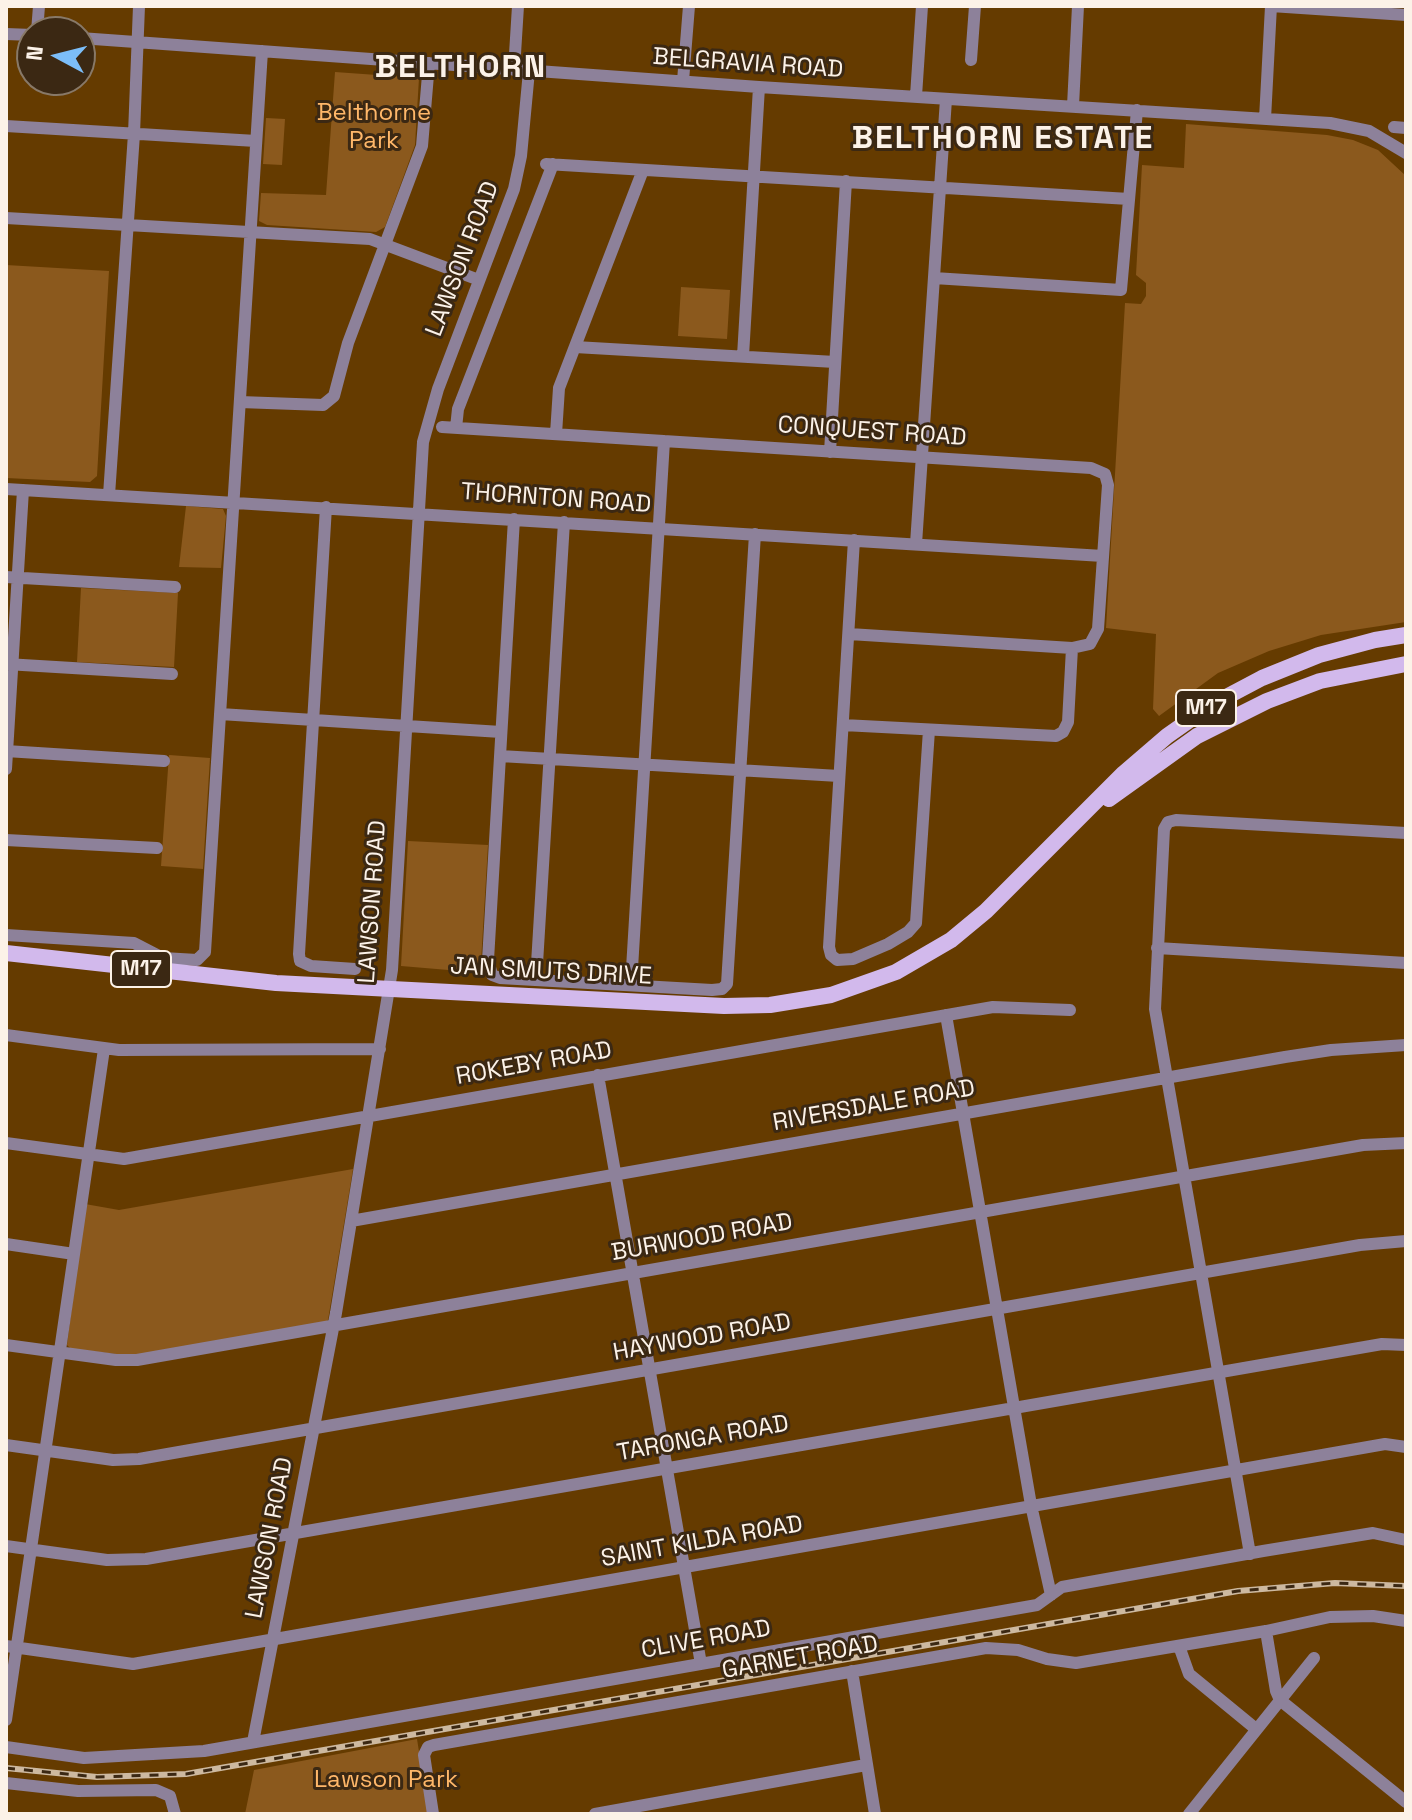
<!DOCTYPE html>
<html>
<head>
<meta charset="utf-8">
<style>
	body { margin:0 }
	#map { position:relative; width:1412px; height:1820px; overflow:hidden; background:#653b00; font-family:"Space Grotesk",sans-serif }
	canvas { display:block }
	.frame { position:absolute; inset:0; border:8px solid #fcf2e8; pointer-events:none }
	.north { position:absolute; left:16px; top:16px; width:80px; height:80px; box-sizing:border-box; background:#3b2813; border:2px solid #887968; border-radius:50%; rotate:277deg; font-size:22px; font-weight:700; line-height:32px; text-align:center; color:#fcf2e8 }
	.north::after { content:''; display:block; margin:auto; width:28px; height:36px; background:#7cbef9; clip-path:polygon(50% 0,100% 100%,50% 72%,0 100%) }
</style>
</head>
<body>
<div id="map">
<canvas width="1412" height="1820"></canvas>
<div class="frame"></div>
<div class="north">N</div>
</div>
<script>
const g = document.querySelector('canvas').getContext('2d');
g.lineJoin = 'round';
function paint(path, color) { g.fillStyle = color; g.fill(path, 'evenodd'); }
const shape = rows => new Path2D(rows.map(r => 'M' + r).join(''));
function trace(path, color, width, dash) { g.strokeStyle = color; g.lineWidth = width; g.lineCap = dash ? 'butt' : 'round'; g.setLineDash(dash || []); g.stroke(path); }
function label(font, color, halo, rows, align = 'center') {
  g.font = font + ' "Space Grotesk",sans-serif'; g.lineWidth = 6; g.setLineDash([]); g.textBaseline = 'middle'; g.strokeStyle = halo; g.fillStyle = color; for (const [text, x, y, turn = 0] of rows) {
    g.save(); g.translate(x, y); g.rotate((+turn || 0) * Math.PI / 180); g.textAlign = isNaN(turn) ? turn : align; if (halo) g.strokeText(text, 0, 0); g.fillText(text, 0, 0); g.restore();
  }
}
paint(shape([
	[335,72,419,78,415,145,385,227,376,232,267,225,259,221,261,193,326,195],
	[266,118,285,119,282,165,263,164],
	[1186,124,1327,135,1353,140,1378,150,1406,176,1406,622,1321,635,1269,651,1218,673,1159,716,1153,709,1156,634,1106,628,1125,303,1141,304,1146,296,1146,283,1136,275,1142,165,1184,168],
	[6,265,109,271,97,476,90,482,6,478],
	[681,287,730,290,727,339,678,336],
	[186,506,223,509,226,516,221,568,179,567],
	[81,588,178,593,174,667,77,662],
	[169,755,210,758,203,869,161,866],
	[408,841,488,845,481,962,484,973,401,966],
	[353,1169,328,1320,326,1322,134,1356,71,1349,67,1345,85,1204,119,1210],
	[417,1739,429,1814,245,1814,254,1770]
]), '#8b591d');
trace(shape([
	[1271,6,1406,15],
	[37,32,39,6],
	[6,34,32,35],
	[80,38,759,87,1330,123,1369,131,1406,153],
	[971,60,975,6],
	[514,70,518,6],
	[683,81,689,6],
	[916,96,922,6],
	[1073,106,1078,6],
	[1265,119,1271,6],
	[6,126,256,141],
	[1394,127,1406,128],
	[546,164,1129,199],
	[6,218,370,239,479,280],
	[934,278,1121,290,1137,110],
	[575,347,835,362],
	[743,356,759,87],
	[240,402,323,405,334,396,348,343,422,146,429,63],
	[442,427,1091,468,1105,474,1108,485,1098,629,1090,644,1072,648,849,634],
	[456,428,458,409,553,164],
	[556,434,559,388,643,170],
	[830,452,846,181],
	[6,489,1103,556],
	[109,495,134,134,139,6],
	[326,507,299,954,300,961,311,966,355,969],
	[514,519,488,960,492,975,500,978,712,990,722,989,727,984,755,534],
	[854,540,829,947,831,955,837,960,853,959,888,944,908,932,916,923,929,730],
	[916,544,946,99],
	[6,577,175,587],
	[6,664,172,674],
	[220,714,501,732],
	[843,725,1056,736,1063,732,1068,722,1072,648],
	[6,751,164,761],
	[500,756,839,776],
	[6,769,23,490],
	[6,840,157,848],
	[6,935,134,943,163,958,197,960,205,952,262,51],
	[1157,948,1406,963],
	[536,980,564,522],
	[631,985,664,441],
	[946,1015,1031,1505,1051,1595],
	[6,1035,119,1050,380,1049],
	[598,1075,701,1664],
	[6,1143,124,1159,993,1007,1070,1010],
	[351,1221,1285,1057,1331,1050,1406,1045],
	[6,1244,74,1254],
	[6,1345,116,1360,137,1360,1363,1145,1406,1143],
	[6,1445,113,1460,139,1459,1360,1245,1406,1241],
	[6,1546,107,1560,146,1559,1382,1344,1406,1345],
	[1250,1554,1155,1009,1164,829,1168,822,1176,820,1406,833],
	[1266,1631,1276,1691,1280,1700,1406,1802],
	[6,1646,133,1664,1385,1444,1406,1447],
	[1179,1646,1189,1674,1256,1729],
	[852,1671,875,1814],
	[6,1720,104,1049],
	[253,1742,336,1313,392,970,423,442,438,389,514,189,521,156,529,71],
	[6,1747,84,1758,204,1751,1037,1605,1062,1587,1263,1551,1373,1533,1406,1540],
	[6,1783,78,1791,156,1790,170,1796,175,1814],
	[433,1814,424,1755,428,1747,434,1745,986,1648,1018,1650,1047,1659,1076,1663,1266,1631,1330,1617,1373,1616,1406,1621],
	[595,1814,866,1765],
	[1189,1814,1314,1658]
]), '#8d819a', 12);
trace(shape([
	[1109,799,1197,736,1267,701,1320,681,1406,664],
	[6,953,276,983,372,988,724,1006,770,1005,831,995,896,972,951,940,986,911,1124,773,1167,736,1211,705,1262,678,1319,655,1375,640,1406,635]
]), '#d2b9ec', 16);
const rail = shape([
	[6,1768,97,1777,186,1774,1238,1591,1335,1583,1406,1586]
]);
trace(rail, '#cdb9a0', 6);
trace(rail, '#3b2813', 3, [9]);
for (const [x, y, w] of [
	[1206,708,60],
	[141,969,60]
]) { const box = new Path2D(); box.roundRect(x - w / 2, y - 18, w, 36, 6); g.fillStyle = '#3b2813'; g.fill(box); trace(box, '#fcf2e8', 2); }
label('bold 22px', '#fcf2e8', null, [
	["M17",1206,708],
	["M17",141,969]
]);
label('24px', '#fcf2e8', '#3b2813', [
	["BELGRAVIA ROAD",748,64,4],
	["LAWSON ROAD",463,259,-69],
	["CONQUEST ROAD",872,432,4],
	["THORNTON ROAD",556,499,4],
	["LAWSON ROAD",373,902,-86],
	["JAN SMUTS DRIVE",551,972,3],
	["ROKEBY ROAD",534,1064,-10],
	["RIVERSDALE ROAD",874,1106,-10],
	["BURWOOD ROAD",702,1238,-10],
	["HAYWOOD ROAD",702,1338,-10],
	["TARONGA ROAD",703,1439,-10],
	["LAWSON ROAD",270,1538,-79],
	["SAINT KILDA ROAD",702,1542,-10],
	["CLIVE ROAD",706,1640,-10],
	["GARNET ROAD",800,1658,-10]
]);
label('24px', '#ffb769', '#3b2813', [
	["Belthorne",374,113],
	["Park",374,141],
	["Lawson Park",386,1780]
]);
g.letterSpacing = '2px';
label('bold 32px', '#fcf2e8', '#3b2813', [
	["BELTHORN",461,68],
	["BELTHORN ESTATE",1003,139]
]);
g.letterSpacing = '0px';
</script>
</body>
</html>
